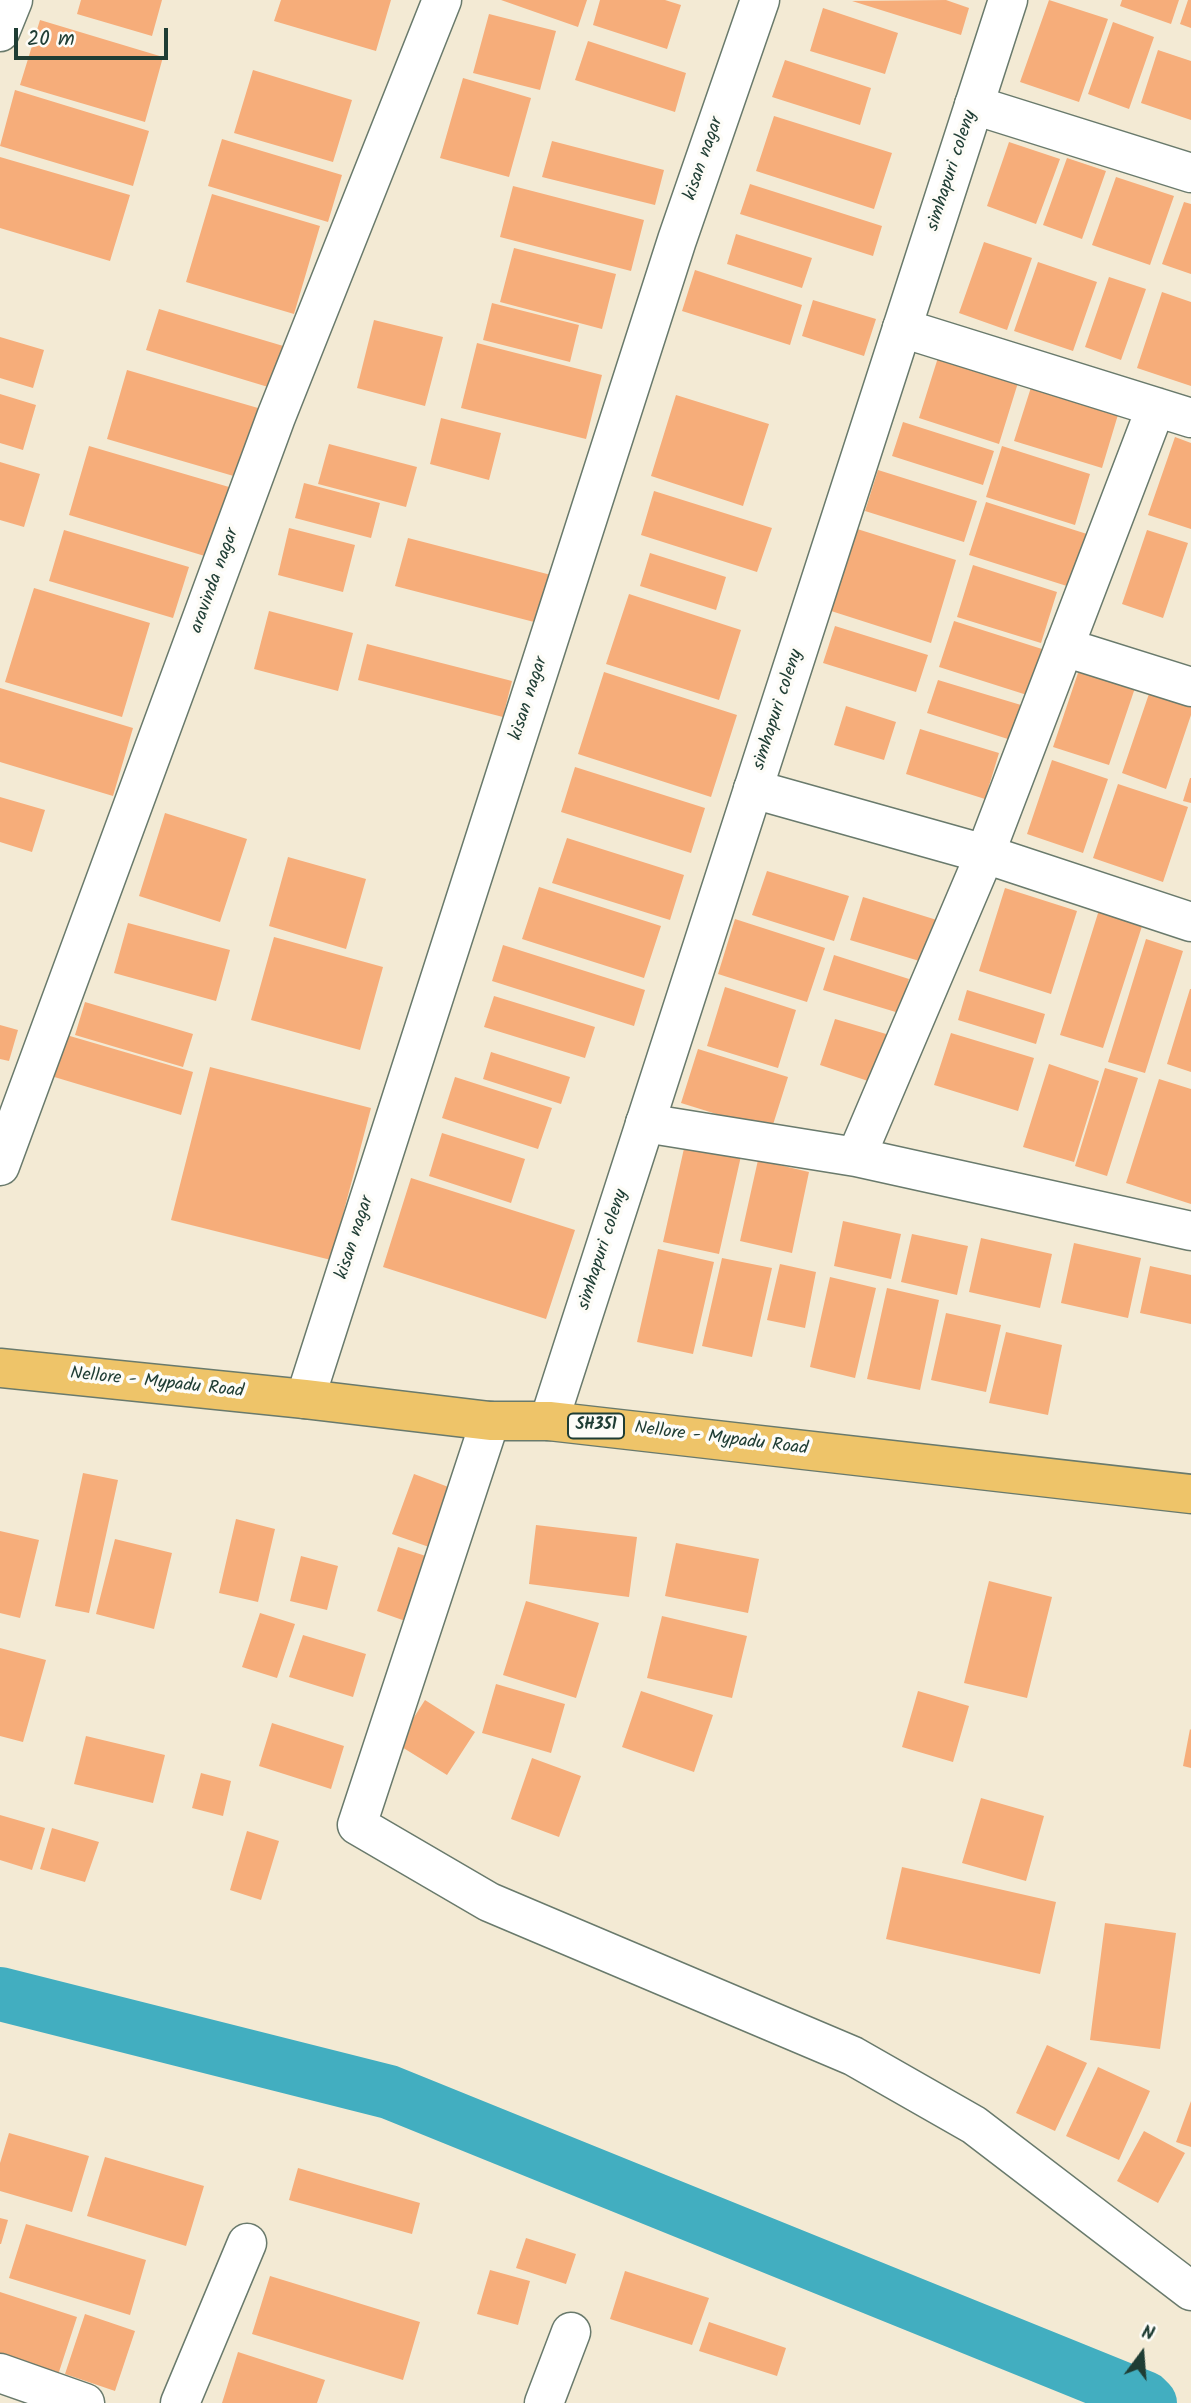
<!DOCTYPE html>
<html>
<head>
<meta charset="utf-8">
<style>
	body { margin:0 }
	#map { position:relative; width:1191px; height:2403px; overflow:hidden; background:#f3ead4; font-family:Kalam,sans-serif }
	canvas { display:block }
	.north { position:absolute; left:1107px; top:2319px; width:70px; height:70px; -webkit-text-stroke:5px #fdfcf7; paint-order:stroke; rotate:16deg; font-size:19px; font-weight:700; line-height:28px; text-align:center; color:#1f3d34 }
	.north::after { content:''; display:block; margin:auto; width:24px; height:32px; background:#1f3d34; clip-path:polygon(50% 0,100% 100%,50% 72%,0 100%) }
	.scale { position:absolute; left:14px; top:28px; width:154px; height:32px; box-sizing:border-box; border:4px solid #1f3d34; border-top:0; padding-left:9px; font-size:21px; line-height:24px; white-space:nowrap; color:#1f3d34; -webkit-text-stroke:5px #fdfcf7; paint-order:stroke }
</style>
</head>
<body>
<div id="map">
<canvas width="1191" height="2403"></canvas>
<div class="north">N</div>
<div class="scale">20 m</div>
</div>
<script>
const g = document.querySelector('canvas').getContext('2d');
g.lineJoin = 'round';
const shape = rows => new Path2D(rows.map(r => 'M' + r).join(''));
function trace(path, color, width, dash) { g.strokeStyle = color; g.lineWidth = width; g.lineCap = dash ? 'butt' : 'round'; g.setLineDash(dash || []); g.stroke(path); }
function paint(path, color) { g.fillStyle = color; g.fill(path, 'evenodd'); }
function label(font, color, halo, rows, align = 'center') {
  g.font = font + ' Kalam,sans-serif'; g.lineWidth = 7; g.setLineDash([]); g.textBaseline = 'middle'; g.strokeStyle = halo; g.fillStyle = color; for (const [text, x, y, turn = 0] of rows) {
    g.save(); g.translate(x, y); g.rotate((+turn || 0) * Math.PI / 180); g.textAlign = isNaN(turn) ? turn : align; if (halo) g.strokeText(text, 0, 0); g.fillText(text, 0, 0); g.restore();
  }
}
trace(shape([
	[0,1994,389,2092,1145,2398,1150,2403]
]), '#42aec0', 54);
paint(shape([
	[81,0,162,0,152,36,77,14],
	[281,0,391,0,376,51,274,21],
	[501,0,587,0,578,27],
	[600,0,665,0,681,5,667,49,593,25],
	[946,0,969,8,961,35,852,1],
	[1049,0,1108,19,1079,102,1020,82],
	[1122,0,1179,0,1171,24,1120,6],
	[1188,0,1191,0,1191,28,1180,24],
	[823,8,898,33,885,74,810,51],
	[489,14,556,31,540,90,473,73],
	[40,20,163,57,145,122,20,85],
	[1113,22,1154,37,1129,109,1088,94],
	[588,41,686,73,675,112,575,80],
	[1158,50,1191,61,1191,120,1141,103],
	[785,60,871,88,860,125,772,97],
	[253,70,352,100,333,162,234,133],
	[463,78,531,98,509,177,440,158],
	[15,90,149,131,133,186,0,146],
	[774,116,892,153,874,209,756,171],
	[222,139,342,175,328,222,208,186],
	[552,141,664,170,655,205,542,177],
	[1009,142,1060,159,1036,224,987,206],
	[0,157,130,195,110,261,0,228],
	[1067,158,1106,171,1082,239,1043,225],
	[1116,177,1174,196,1150,265,1092,245],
	[750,184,882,226,873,256,740,214],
	[513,186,644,220,631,271,500,237],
	[212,194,320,226,294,314,186,282],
	[1184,202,1191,204,1191,274,1162,264],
	[736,234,812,258,802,288,727,264],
	[984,242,1032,258,1007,330,959,313],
	[514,248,616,274,602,329,500,302],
	[1038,262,1097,282,1073,351,1014,331],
	[695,270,802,305,790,345,682,311],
	[1109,277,1146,289,1121,360,1085,347],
	[1162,292,1191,302,1191,386,1137,368],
	[813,300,876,319,864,356,802,336],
	[492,303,579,325,570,362,483,340],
	[159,309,290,348,278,390,146,350],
	[374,320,443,337,425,406,357,388],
	[0,337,44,350,33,388,0,378],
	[477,343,602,375,586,439,461,408],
	[941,348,1021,373,999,444,919,418],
	[127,370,258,408,237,477,107,439],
	[1033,381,1120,408,1102,468,1014,441],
	[0,394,36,405,23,450,0,443],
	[676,395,769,424,743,506,651,476],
	[441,418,501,433,489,480,430,464],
	[903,422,994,451,983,485,892,456],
	[1175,437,1191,443,1191,529,1148,515],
	[329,444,417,467,406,507,318,484],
	[89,446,229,487,208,557,69,515],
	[1002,446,1090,474,1075,525,986,497],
	[0,462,40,474,24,527,0,520],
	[878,470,977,501,964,542,865,511],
	[304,483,380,503,371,538,295,518],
	[654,491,772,528,757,572,641,535],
	[986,502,1087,534,1070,587,969,555],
	[289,528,355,545,343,592,278,575],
	[854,528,956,560,931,643,828,610],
	[64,530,189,567,173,618,49,581],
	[1147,530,1188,543,1163,618,1122,604],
	[408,538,551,575,538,623,395,586],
	[650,553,726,577,716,610,640,586],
	[973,565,1057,592,1041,643,957,617],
	[34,588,150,623,122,717,5,682],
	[629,594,741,630,719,700,606,664],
	[269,611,353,633,338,691,254,669],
	[954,621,1042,649,1027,695,939,667],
	[835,626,928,655,916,692,823,663],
	[367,644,512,681,503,717,358,680],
	[1081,664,1137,682,1109,765,1053,747],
	[604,672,737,715,711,797,578,754],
	[938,680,1021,705,1011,740,927,713],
	[1153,682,1191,695,1191,715,1166,789,1122,773],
	[0,688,133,728,113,796,0,762],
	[846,706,896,722,884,760,834,745],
	[920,729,999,753,985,799,906,774],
	[1052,760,1108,779,1083,853,1027,834],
	[575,767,705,808,691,853,561,812],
	[1190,778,1191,778,1191,803,1183,801],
	[1118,784,1188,807,1163,882,1093,858],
	[0,797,45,810,32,852,0,842],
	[165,813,247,839,220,922,139,896],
	[567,838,684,875,670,920,552,883],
	[288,857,366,879,346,949,269,926],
	[767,871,849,896,834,941,752,915],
	[539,887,661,926,644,978,522,939],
	[1005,888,1077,911,1051,994,979,971],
	[863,897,940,921,926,963,850,940],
	[1099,910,1143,923,1103,1048,1060,1035],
	[735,919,825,948,807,1002,718,974],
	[128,923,230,950,216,1001,114,973],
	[274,937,383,967,360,1050,251,1020],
	[1146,939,1183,951,1145,1073,1108,1062],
	[503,945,645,990,634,1026,492,981],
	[834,955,909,979,899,1013,823,990],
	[725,987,796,1010,778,1068,707,1046],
	[1190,989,1191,989,1191,1072,1167,1064],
	[967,990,1045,1014,1036,1044,958,1020],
	[494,996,595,1027,585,1058,484,1027],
	[85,1002,193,1034,183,1067,75,1035],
	[835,1019,893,1036,877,1084,820,1065],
	[0,1025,18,1030,9,1061,0,1059],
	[951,1033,1034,1058,1018,1111,934,1085],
	[63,1034,193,1072,181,1115,51,1076],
	[698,1049,788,1077,771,1131,681,1103],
	[491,1052,570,1077,561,1104,483,1079],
	[1049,1064,1099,1081,1074,1162,1023,1147],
	[210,1067,371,1108,331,1260,171,1220],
	[1105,1068,1138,1078,1107,1176,1075,1166],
	[455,1077,552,1108,538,1149,442,1118],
	[1159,1079,1191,1089,1191,1204,1126,1183],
	[442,1133,525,1159,511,1203,429,1176],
	[685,1144,741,1156,719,1254,663,1242],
	[758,1160,809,1172,792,1253,740,1241],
	[411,1178,575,1230,546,1319,383,1267],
	[843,1221,901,1234,891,1279,834,1266],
	[912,1234,968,1246,957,1295,901,1282],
	[981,1238,1052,1254,1040,1308,969,1292],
	[1074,1243,1141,1258,1128,1318,1061,1303],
	[658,1249,714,1262,693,1354,637,1342],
	[722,1258,772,1268,752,1357,702,1346],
	[780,1264,816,1272,805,1328,767,1320],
	[1150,1266,1191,1275,1191,1324,1140,1313],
	[830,1277,876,1288,855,1378,810,1367],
	[887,1288,939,1300,920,1390,867,1379],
	[946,1313,1001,1325,986,1392,931,1380],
	[1006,1332,1062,1345,1048,1415,989,1403],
	[83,1473,118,1480,89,1613,55,1606],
	[414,1474,451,1488,429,1547,392,1534],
	[236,1519,275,1529,258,1602,219,1593],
	[536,1525,637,1537,629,1597,529,1584],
	[0,1531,39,1540,20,1618,0,1613],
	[115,1539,172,1553,154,1629,96,1614],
	[676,1543,759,1559,748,1613,665,1596],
	[398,1547,432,1558,411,1623,377,1611],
	[301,1556,338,1566,327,1610,290,1601],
	[989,1581,1052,1597,1027,1698,964,1683],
	[526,1601,599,1623,576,1698,503,1675],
	[260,1613,295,1624,277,1678,242,1667],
	[662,1616,747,1636,732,1698,647,1678],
	[303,1635,366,1654,353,1697,289,1677],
	[0,1648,46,1660,23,1742,0,1736],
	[496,1684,565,1704,551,1753,482,1733],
	[641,1691,713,1715,694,1772,622,1747],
	[918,1691,969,1706,953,1762,902,1747],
	[425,1700,475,1732,447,1775,397,1744],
	[272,1723,344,1746,331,1789,259,1766],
	[1190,1729,1191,1730,1191,1768,1183,1766],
	[86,1736,165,1755,153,1803,74,1784],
	[532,1758,581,1776,559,1837,511,1819],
	[201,1773,231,1781,223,1816,192,1808],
	[981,1798,1044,1816,1026,1881,962,1863],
	[0,1815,45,1828,32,1870,0,1860],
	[52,1828,99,1842,85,1882,40,1869],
	[247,1831,279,1841,261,1900,230,1890],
	[902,1867,1056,1902,1040,1974,886,1939],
	[1105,1923,1176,1933,1160,2049,1090,2040],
	[1047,2045,1087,2063,1055,2131,1016,2113],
	[1098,2067,1150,2091,1119,2160,1066,2136],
	[1191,2101,1191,2147,1176,2142],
	[1144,2131,1185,2153,1158,2203,1117,2181],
	[9,2133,89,2156,72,2212,0,2191,0,2163],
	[105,2157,204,2186,186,2246,87,2216],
	[298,2168,420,2203,412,2234,289,2200],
	[0,2218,8,2220,1,2244,0,2244],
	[26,2224,146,2260,130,2315,9,2278],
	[526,2238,576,2254,566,2284,516,2268],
	[490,2270,530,2281,518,2325,477,2314],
	[625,2271,709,2298,692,2345,610,2319],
	[270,2276,420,2322,403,2380,252,2334],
	[0,2292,77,2317,57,2378,0,2359],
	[85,2314,135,2331,115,2391,65,2374],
	[709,2322,786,2348,777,2376,699,2351],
	[238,2352,325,2380,317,2403,222,2403]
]), '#f6ad7a');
const minor = shape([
	[0,32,13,0],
	[974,105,1191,173],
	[902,328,1191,418],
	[1064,647,1191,687],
	[753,789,985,854,1191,922],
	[645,1123,856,1157,1191,1231],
	[856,1157,985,854,1156,407],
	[0,1166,276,417,442,0],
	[305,1399,677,240,760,0],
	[490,1421,357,1825,489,1902,853,2056,974,2125,1191,2291],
	[0,2373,85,2403],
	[180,2403,247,2243],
	[544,2403,571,2332]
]);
const tertiary = shape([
	[549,1421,1008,0]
]);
const primary = shape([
	[0,1368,305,1399,490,1421,549,1421,1191,1494]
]);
trace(minor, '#697a6c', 41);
trace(tertiary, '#697a6c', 41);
trace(primary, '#697a6c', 41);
trace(minor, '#fff', 38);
trace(tertiary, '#fff', 38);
trace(primary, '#eec469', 38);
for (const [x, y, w] of [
	[596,1426,56]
]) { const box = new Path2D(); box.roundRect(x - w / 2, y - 12.5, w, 25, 5); g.fillStyle = '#fdfcf7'; g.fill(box); trace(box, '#1f3d34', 2); }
label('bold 16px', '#1f3d34', null, [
	["SH351",596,1426]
]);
label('18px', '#1f3d34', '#fdfcf7', [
	["kisan nagar",705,159,-71],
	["simhapuri coleny",953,171,-72],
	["aravinda nagar",216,581,-70],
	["kisan nagar",530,699,-72],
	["simhapuri coleny",779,710,-72],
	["kisan nagar",356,1238,-72],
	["simhapuri coleny",604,1250,-72],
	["Nellore - Mypadu Road",157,1384,6],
	["Nellore - Mypadu Road",721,1440,7]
]);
</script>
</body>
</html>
